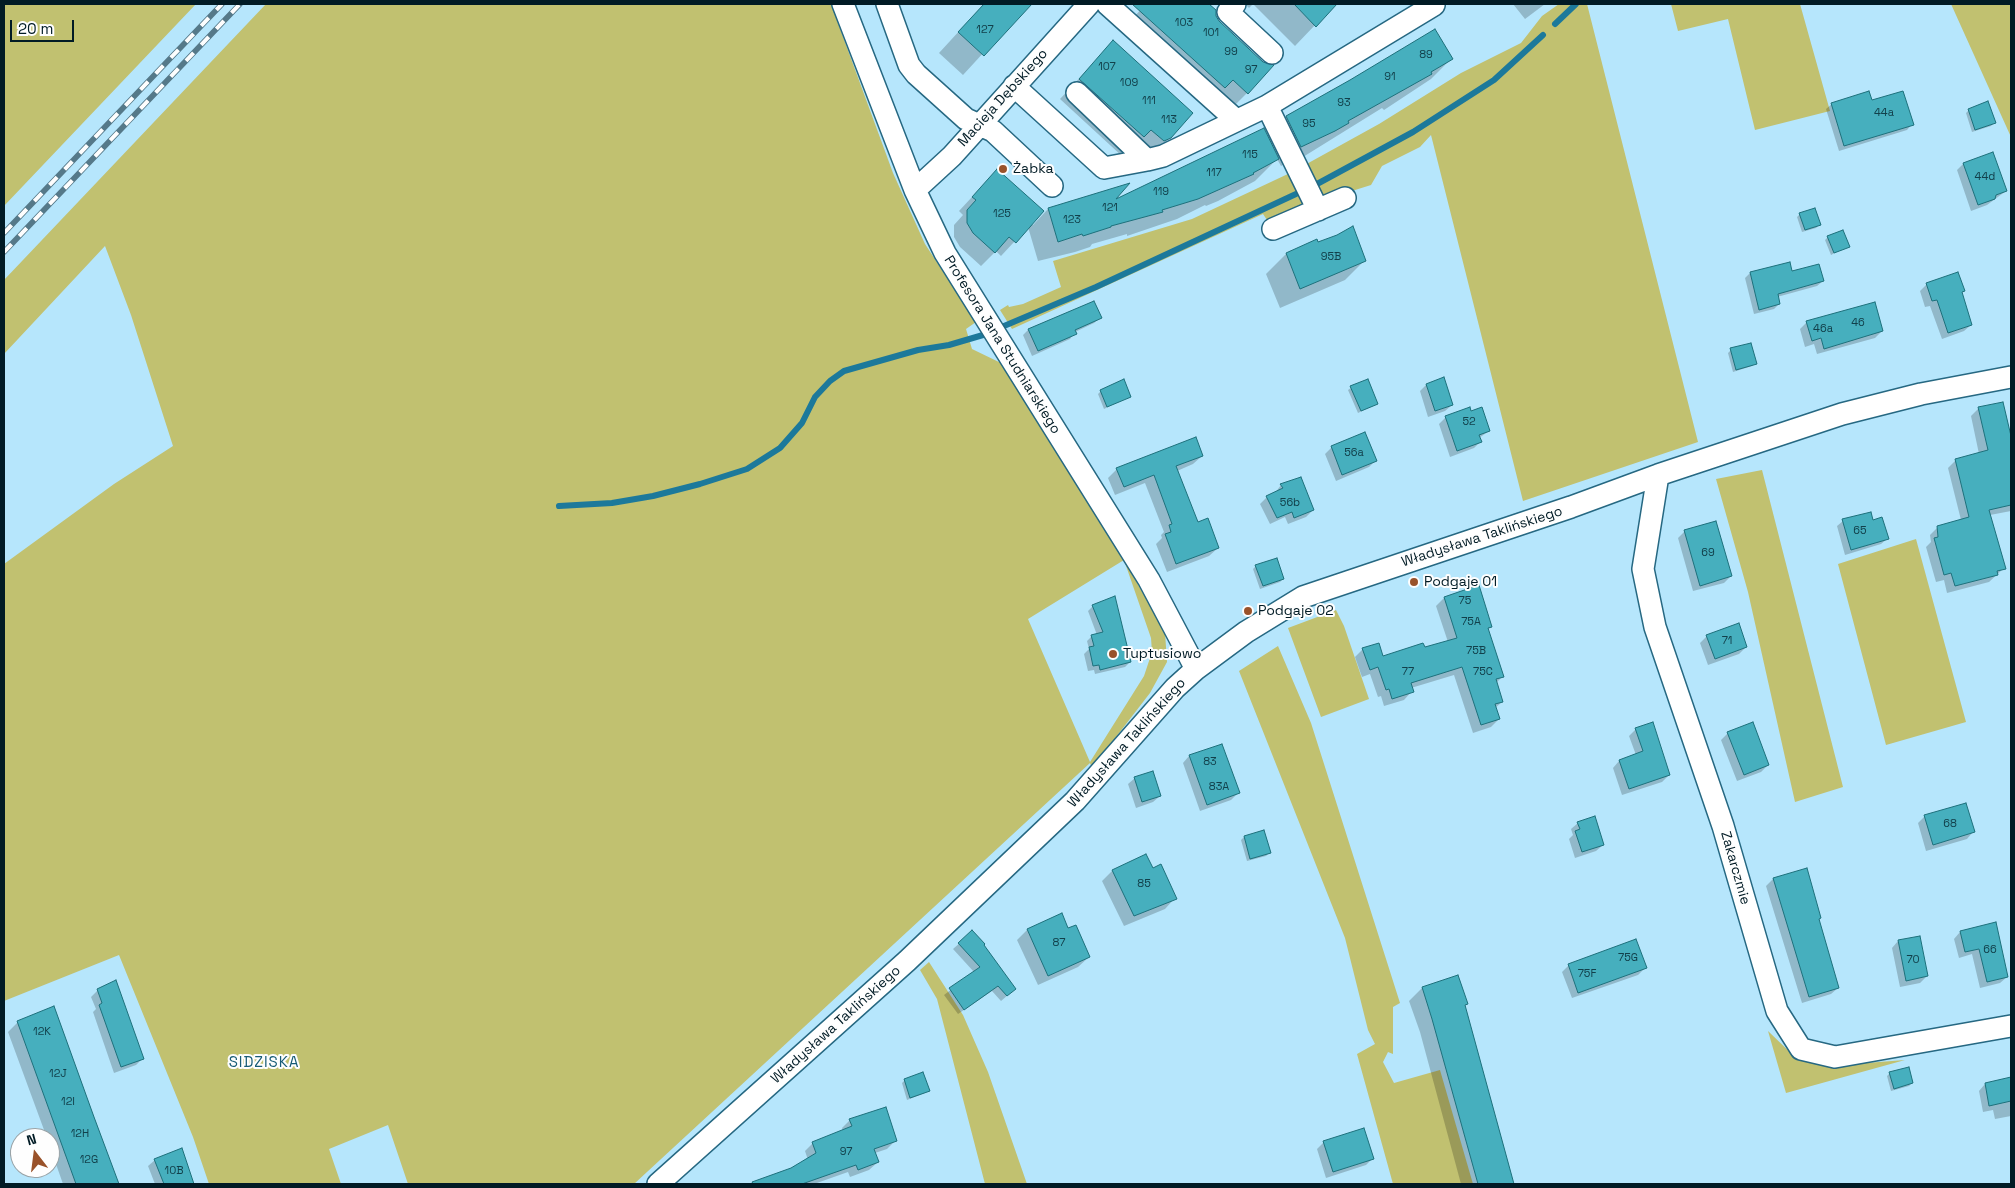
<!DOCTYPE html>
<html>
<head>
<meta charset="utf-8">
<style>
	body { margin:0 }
	#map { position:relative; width:2015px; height:1188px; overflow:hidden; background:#b6e6fc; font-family:"Space Grotesk",sans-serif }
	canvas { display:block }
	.frame { position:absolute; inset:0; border:5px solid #011b25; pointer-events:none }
	.north { position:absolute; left:10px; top:1128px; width:50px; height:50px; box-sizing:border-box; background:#fefefe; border:1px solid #99a3a7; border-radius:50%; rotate:345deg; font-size:14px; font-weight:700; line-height:20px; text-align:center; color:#011b25 }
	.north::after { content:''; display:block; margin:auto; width:18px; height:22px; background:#99522a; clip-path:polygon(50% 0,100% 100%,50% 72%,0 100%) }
	.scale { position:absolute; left:10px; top:20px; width:64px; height:22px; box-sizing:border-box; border:2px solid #011b25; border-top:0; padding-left:6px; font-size:15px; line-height:18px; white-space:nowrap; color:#011b25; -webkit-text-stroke:4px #fefefe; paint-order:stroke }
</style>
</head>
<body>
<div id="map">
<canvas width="2015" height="1188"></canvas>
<div class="frame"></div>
<div class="north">N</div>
<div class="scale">20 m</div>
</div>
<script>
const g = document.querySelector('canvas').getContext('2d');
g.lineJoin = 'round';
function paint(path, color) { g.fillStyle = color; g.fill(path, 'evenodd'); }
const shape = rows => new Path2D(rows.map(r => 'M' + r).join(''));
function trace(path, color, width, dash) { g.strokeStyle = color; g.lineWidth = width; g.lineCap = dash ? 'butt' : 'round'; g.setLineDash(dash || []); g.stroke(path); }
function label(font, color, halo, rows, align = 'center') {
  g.font = font + ' "Space Grotesk",sans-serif'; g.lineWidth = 4; g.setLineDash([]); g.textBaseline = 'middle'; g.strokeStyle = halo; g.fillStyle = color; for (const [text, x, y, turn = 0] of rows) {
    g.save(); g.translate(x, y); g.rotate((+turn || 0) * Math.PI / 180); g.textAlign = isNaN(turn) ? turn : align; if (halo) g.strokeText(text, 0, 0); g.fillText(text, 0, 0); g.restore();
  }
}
paint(shape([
	[4,4,196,4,4,206],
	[266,4,831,4,893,173,925,244,976,322,966,329,972,349,1003,364,1124,560,1165,632,1167,662,1150,693,1092,768,1090,763,634,1184,408,1184,388,1125,329,1149,341,1184,209,1184,193,1137,119,955,4,1001,4,564,114,484,173,446,131,315,105,246,4,354,4,280],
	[1124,560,1151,638,1152,652,1144,676,1090,762,1028,619],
	[1559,4,1587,4,1698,442,1523,501,1431,135,1420,147,1382,166,1371,185,1320,201,1303,166,1379,124,1461,73,1521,43,1542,16],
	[1671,4,1800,4,1830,111,1755,130,1728,19,1678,31],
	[1951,4,2011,4,2011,137],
	[1290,173,1307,208,1271,226,1263,214,1012,329,1000,310,1008,305,1009,307,1023,304,1061,287,1053,261,1192,219],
	[1762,470,1843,787,1795,802,1748,592,1716,479],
	[1916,539,1966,722,1886,745,1838,564],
	[1336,610,1344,626,1369,699,1321,717,1288,628],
	[1278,646,1311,723,1400,1003,1393,1007,1393,1054,1388,1052,1383,1062,1394,1083,1440,1070,1473,1184,1393,1184,1357,1054,1375,1044,1368,1030,1345,938,1239,671],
	[929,962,963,1015,988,1072,1027,1184,985,1184,937,999,920,970],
	[1768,1031,1796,1058,1840,1065,1905,1060,1786,1093]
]), '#c1c170');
paint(shape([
	[984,4,1032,4,1009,25,963,75,939,53],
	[1146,4,1207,4,1215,11,1215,17,1247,93,1227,113,1212,99,1205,107,1121,31],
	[1245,4,1335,4,1295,46,1253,4,1249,8],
	[1513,4,1545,4,1525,19],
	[1113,42,1170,138,1149,158,1123,157,1060,99],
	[1451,59,1431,79,1384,110,1382,108,1303,157,1302,155,1281,166,1277,159,1255,181,1218,201,1206,206,1205,205,1177,219,1127,236,1127,234,1092,244,1090,247,1075,252,1038,261,1028,227,1001,256,996,251,981,266,960,247,954,237,954,225,963,215,959,211,984,184,1033,225,1048,209,1111,203,1267,136,1286,117],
	[1832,104,1912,124,1907,130,1839,151,1826,109],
	[1969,110,1994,123,1991,126,1972,132,1966,113],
	[1963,164,2006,191,1987,205,1971,211,1957,170],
	[1800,214,1819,225,1816,228,1802,232,1797,217],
	[1828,237,1848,246,1831,255,1825,240],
	[1317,244,1365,260,1345,280,1280,308,1266,274,1286,254],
	[1750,273,1791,273,1823,281,1817,286,1777,297,1779,304,1774,309,1754,314,1745,278],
	[1927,284,1961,293,1971,325,1964,331,1942,339,1930,306,1925,307,1920,291],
	[1100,318,1094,323,1075,332,1070,339,1032,356,1023,335,1028,330],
	[1807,322,1882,331,1875,338,1817,354,1814,344,1805,347,1800,329],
	[1731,350,1755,363,1752,366,1733,372,1728,353],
	[1426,385,1452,405,1445,411,1428,417,1420,391],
	[1351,388,1377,404,1358,413,1348,390],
	[1101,391,1130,396,1104,409,1098,394],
	[2002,404,2011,442,2011,511,1990,515,2004,568,1989,582,1947,593,1944,580,1936,582,1926,547,1931,542,1930,535,1938,527,1961,520,1948,468,1956,460,1979,454,1971,416,1979,408],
	[1471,412,1489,431,1479,438,1480,442,1474,448,1450,457,1439,424,1446,417],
	[1332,447,1375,461,1369,467,1336,481,1325,454],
	[1202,456,1193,464,1177,471,1197,523,1218,548,1209,556,1167,572,1156,544,1162,538,1161,535,1164,532,1145,483,1115,495,1108,478,1117,469],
	[1281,485,1313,510,1306,517,1288,524,1285,517,1270,524,1260,504,1267,497,1275,493],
	[1843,521,1872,521,1887,539,1881,544,1845,555,1837,526],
	[1715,522,1731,576,1724,583,1693,591,1678,538,1684,532],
	[1256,566,1283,579,1280,582,1260,589,1253,569],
	[1444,598,1491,627,1487,630,1502,677,1496,683,1502,702,1495,708,1499,719,1491,727,1473,733,1454,675,1411,688,1412,691,1404,700,1384,706,1381,696,1378,697,1370,674,1362,677,1355,657,1363,649,1383,657,1448,642,1436,606],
	[1093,606,1130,662,1125,667,1095,674,1094,670,1088,671,1084,654,1089,649,1087,641,1092,636,1097,635,1088,611],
	[1707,636,1746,647,1739,654,1708,665,1700,643],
	[1636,729,1669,775,1662,782,1622,795,1613,768,1619,761,1636,755,1629,736],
	[1728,733,1768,765,1761,772,1737,781,1721,740],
	[1221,745,1238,793,1231,800,1200,811,1183,763,1189,756],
	[1135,778,1160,796,1153,802,1136,808,1128,784],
	[1925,816,1973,832,1967,839,1926,851,1918,823],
	[1578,823,1603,845,1596,851,1575,858,1569,839,1573,835,1571,829],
	[1244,837,1269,853,1266,856,1247,861,1241,840],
	[1146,856,1152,870,1175,898,1165,909,1124,926,1102,881,1112,871],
	[1806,869,1818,920,1838,988,1831,994,1802,1003,1766,886,1773,879],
	[1061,915,1068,930,1089,957,1078,967,1038,985,1017,940,1027,930],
	[1995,924,2007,977,2000,983,1980,988,1972,954,1959,958,1954,939,1960,932],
	[972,932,1008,995,1001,1001,992,991,958,1014,944,995,974,972,953,949],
	[1919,937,1927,976,1920,983,1900,987,1892,948,1898,941],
	[1569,965,1645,968,1638,975,1572,998,1562,972],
	[1422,988,1464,1006,1513,1184,1461,1184,1420,1032,1409,1001],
	[98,990,143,1058,136,1065,114,1073,93,1012,96,1009,91,997],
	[54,1007,118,1184,63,1184,50,1147,50,1138,47,1138,8,1032,18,1022],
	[1890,1073,1912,1083,1909,1086,1891,1091,1887,1076],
	[2011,1079,2011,1116,1995,1119,1993,1110,1983,1112,1979,1091,1985,1084],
	[905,1080,928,1090,925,1093,907,1100,902,1083],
	[850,1120,895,1141,887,1149,875,1153,878,1162,869,1170,850,1177,848,1172,814,1184,758,1184,762,1180,792,1169,808,1160,805,1151,813,1143,843,1131,842,1128],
	[1324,1142,1373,1158,1366,1165,1326,1178,1317,1149],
	[181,1150,193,1184,155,1184,148,1166,155,1160]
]), '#0003');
trace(shape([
	[1555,24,1576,4],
	[1317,184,1413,132,1494,80,1543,35],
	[1004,326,1096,287,1296,194],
	[559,506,612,503,653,496,700,484,747,469,780,448,802,423,815,397,830,381,844,371,918,350,949,345,983,335]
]), '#1c799b', 6);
const building = shape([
	[984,4,1032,4,984,56,958,32,984,4],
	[1132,4,1209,4,1216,10,1216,16,1219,21,1263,62,1274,65,1248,94,1233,80,1225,88,1132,4],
	[1294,4,1337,4,1316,27,1294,4],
	[1435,29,1453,59,1431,72,1432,74,1348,121,1349,123,1335,131,1301,147,1286,116,1350,80,1435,29],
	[1113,40,1193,113,1171,138,1164,141,1151,130,1144,137,1079,79,1113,40],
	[1869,91,1872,100,1903,91,1914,125,1844,146,1831,103,1869,91],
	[1988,101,1996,123,1975,130,1968,109,1988,101],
	[1264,128,1279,159,1253,173,1254,174,1198,199,1162,210,1163,212,1111,226,1111,227,1083,236,1082,234,1058,242,1048,208,1130,183,1116,199,1264,128],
	[1993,152,2007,191,1996,195,1995,199,1978,205,1963,163,1993,152],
	[997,169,1044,211,1016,243,1009,237,995,253,973,233,967,223,967,210,976,200,972,197,997,169],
	[1815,208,1821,225,1805,230,1799,213,1815,208],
	[1353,226,1366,261,1300,289,1286,253,1317,239,1318,242,1337,235,1353,226],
	[1843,230,1850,247,1834,253,1827,236,1843,230],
	[1790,262,1792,271,1819,264,1824,281,1778,294,1780,304,1759,310,1750,272,1790,262],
	[1958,272,1965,291,1962,292,1972,325,1948,333,1937,300,1932,301,1926,283,1958,272],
	[1094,301,1102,318,1075,330,1077,334,1038,351,1028,329,1094,301],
	[1875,302,1883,331,1824,349,1821,338,1812,341,1806,321,1875,302],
	[1751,343,1757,364,1736,370,1730,348,1751,343],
	[1444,377,1453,405,1435,411,1426,384,1444,377],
	[1124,379,1131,397,1107,407,1100,390,1124,379],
	[1368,379,1378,404,1361,411,1350,386,1368,379],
	[2003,402,2011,436,2011,505,1989,510,2006,569,1997,571,1998,575,1955,586,1951,573,1944,575,1934,538,1938,537,1937,526,1969,517,1955,459,1988,450,1978,407,2003,402],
	[1470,407,1471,411,1482,407,1490,431,1479,435,1482,442,1457,451,1445,416,1470,407],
	[1365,432,1377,461,1342,475,1331,446,1365,432],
	[1196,437,1203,456,1176,466,1198,522,1208,518,1219,548,1176,564,1165,534,1171,532,1169,525,1172,524,1154,475,1124,487,1116,468,1196,437],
	[1301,477,1314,510,1294,518,1292,512,1277,518,1266,496,1283,488,1280,484,1301,477],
	[1871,512,1873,520,1882,517,1889,539,1851,550,1842,519,1871,512],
	[1716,521,1732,576,1700,586,1684,530,1716,521],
	[1277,558,1284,579,1263,586,1255,565,1277,558],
	[1479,585,1492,627,1488,628,1504,677,1496,679,1503,702,1495,704,1500,719,1481,725,1462,667,1411,683,1414,692,1392,699,1389,689,1386,690,1378,667,1370,670,1362,648,1379,643,1383,656,1423,643,1425,647,1457,638,1444,597,1479,585],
	[1115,596,1131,662,1100,670,1099,665,1093,666,1089,647,1094,646,1091,635,1103,632,1092,605,1115,596],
	[1739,623,1747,647,1715,659,1706,635,1739,623],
	[1653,722,1670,775,1629,789,1619,760,1643,751,1635,728,1653,722],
	[1753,722,1769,765,1744,775,1727,732,1753,722],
	[1222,744,1240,793,1207,805,1189,755,1222,744],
	[1153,771,1161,796,1142,802,1134,777,1153,771],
	[1966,803,1975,832,1933,845,1924,815,1966,803],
	[1595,816,1604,845,1582,852,1575,831,1580,829,1577,822,1595,816],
	[1264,830,1271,853,1250,859,1244,836,1264,830],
	[1146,854,1153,868,1161,864,1177,899,1134,916,1112,870,1146,854],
	[1807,868,1821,918,1819,919,1839,988,1809,997,1773,878,1807,868],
	[1062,913,1068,928,1076,925,1090,957,1048,976,1027,929,1062,913],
	[1996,922,2008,977,1987,982,1979,949,1965,952,1960,931,1996,922],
	[972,930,985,944,984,945,1016,989,1007,996,998,986,964,1010,949,988,980,967,958,943,972,930],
	[1920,936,1928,976,1906,981,1898,940,1920,936],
	[1636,939,1647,968,1578,993,1568,964,1636,939],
	[1458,975,1468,1004,1465,1005,1514,1184,1478,1184,1432,1019,1422,987,1458,975],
	[116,980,144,1059,121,1067,99,1005,102,1003,97,989,116,980],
	[54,1006,94,1117,119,1184,76,1184,17,1021,54,1006],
	[1909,1067,1913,1083,1894,1089,1889,1072,1909,1067],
	[923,1072,930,1091,910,1098,904,1079,923,1072],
	[2011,1077,2011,1101,1989,1106,1985,1083,2011,1077],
	[886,1107,897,1141,874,1149,879,1162,858,1170,856,1165,802,1184,753,1184,752,1182,791,1168,816,1153,812,1142,852,1126,849,1119,886,1107],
	[1364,1128,1374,1159,1333,1172,1323,1141,1364,1128],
	[182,1148,194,1184,164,1184,154,1159,182,1148]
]);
paint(building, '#46afbe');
trace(building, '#1d707b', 1);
const minor = shape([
	[843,4,915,190,945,253,1149,580,1196,669],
	[887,4,909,65,916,74,966,119,993,131,1052,186],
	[1107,4,1236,120],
	[1235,4,1228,12,1272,53],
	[1014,86,1104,168,1147,160,1163,156,1267,106,1434,5],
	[1077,93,1147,160],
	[1267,106,1318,210],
	[915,190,952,156,1089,4],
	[1273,229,1345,198],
	[1658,475,1643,569,1655,627,1723,826,1777,1011,1801,1049,1835,1057,2011,1026],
	[658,1184,907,961,1075,801,1175,688,1196,669,1246,632,1303,597,1571,507,1658,475,1842,414,1921,394,2011,377]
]);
trace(minor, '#266882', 24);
trace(minor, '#fff', 21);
const rail = shape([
	[4,233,222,4],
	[4,252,240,4]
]);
trace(rail, '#557989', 5.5);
trace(rail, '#fefefe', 4, [11]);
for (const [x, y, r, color] of [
	[1003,169,5,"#99522a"],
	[1414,582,5,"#99522a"],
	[1248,611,5,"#99522a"],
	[1113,654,5,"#99522a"]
]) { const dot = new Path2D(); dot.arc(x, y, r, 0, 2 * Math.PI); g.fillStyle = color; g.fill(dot); trace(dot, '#fefefe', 2); }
label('11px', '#12404b', null, [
	["103",1184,23],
	["127",985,30],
	["101",1211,33],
	["99",1231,52],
	["89",1426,55],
	["107",1107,67],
	["97",1251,70],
	["91",1390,77],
	["109",1129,83],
	["111",1149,101],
	["93",1344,103],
	["44a",1884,113],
	["113",1169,120],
	["95",1309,124],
	["115",1250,155],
	["117",1214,173],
	["44d",1985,177],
	["119",1161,192],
	["121",1110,208],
	["125",1002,214],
	["123",1072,220],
	["95B",1331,257],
	["46",1858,323],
	["46a",1823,329],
	["52",1469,422],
	["56a",1354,453],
	["56b",1290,503],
	["65",1860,531],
	["69",1708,553],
	["75",1465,601],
	["75A",1471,622],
	["71",1727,641],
	["75B",1476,651],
	["77",1408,672],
	["75C",1483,672],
	["83",1210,762],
	["83A",1219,787],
	["68",1950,824],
	["85",1144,884],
	["87",1059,943],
	["66",1990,950],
	["75G",1628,958],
	["70",1913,960],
	["75F",1587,974],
	["12K",42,1032],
	["12J",58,1074],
	["12I",68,1102],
	["12H",80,1134],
	["97",846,1152],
	["12G",89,1160],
	["10B",174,1171]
]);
label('14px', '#011b25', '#fefefe', [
	["Macieja Dębskiego",1003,98,-48],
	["Profesora Jana Studniarskiego",1002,345,58],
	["Władysława Taklińskiego",1482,537,-18],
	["Władysława Taklińskiego",1127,743,-48],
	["Zakarczmie",1735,868,74],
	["Władysława Taklińskiego",836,1025,-42]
]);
label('14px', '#011b25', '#fefefe', [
	["Żabka",1013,169],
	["Podgaje 01",1424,582],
	["Podgaje 02",1258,611],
	["Tuptusiowo",1123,654]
], 'left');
g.letterSpacing = '1px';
label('15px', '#185c76', '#fefefe', [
	["SIDZISKA",264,1063]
]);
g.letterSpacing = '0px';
</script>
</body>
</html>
